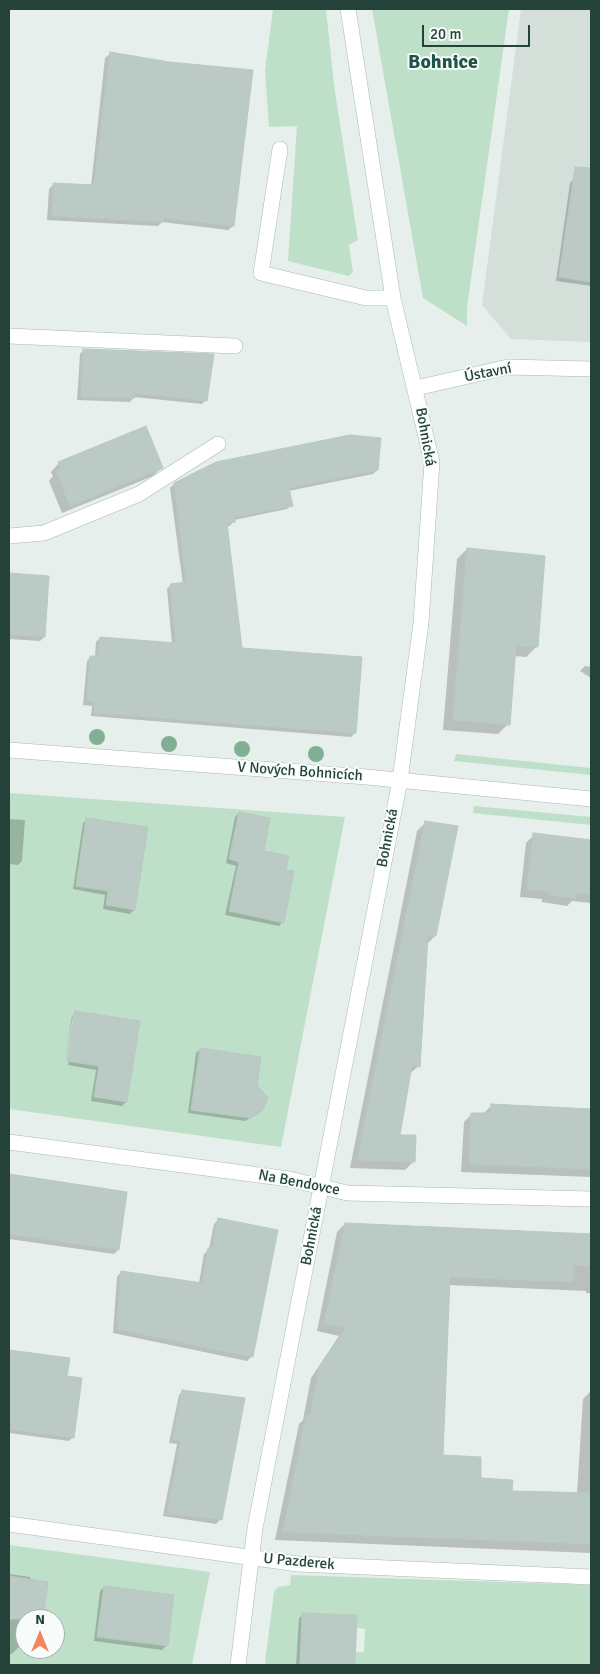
<!DOCTYPE html>
<html>
<head>
<meta charset="utf-8">
<style>
	body { margin:0 }
	#map { position:relative; width:600px; height:1674px; overflow:hidden; background:#e6efeb; font-family:Signika,sans-serif }
	canvas { display:block }
	.frame { position:absolute; inset:0; border:10px solid #24423a; pointer-events:none }
	.north { position:absolute; left:15px; top:1609px; width:50px; height:50px; box-sizing:border-box; background:#f7fbf9; border:1px solid #a3b1ad; border-radius:50%; rotate:0deg; font-size:14px; font-weight:700; line-height:20px; text-align:center; color:#24423a }
	.north::after { content:''; display:block; margin:auto; width:18px; height:22px; background:#f4845f; clip-path:polygon(50% 0,100% 100%,50% 72%,0 100%) }
	.scale { position:absolute; left:422px; top:25px; width:108px; height:22px; box-sizing:border-box; border:2px solid #24423a; border-top:0; padding-left:6px; font-size:15px; line-height:18px; white-space:nowrap; color:#24423a; -webkit-text-stroke:4px #f7fbf9; paint-order:stroke }
</style>
</head>
<body>
<div id="map">
<canvas width="600" height="1674"></canvas>
<div class="frame"></div>
<div class="north">N</div>
<div class="scale">20 m</div>
</div>
<script>
const g = document.querySelector('canvas').getContext('2d');
g.lineJoin = 'round';
function paint(path, color) { g.fillStyle = color; g.fill(path, 'evenodd'); }
const shape = rows => new Path2D(rows.map(r => 'M' + r).join(''));
function trace(path, color, width, dash) { g.strokeStyle = color; g.lineWidth = width; g.lineCap = dash ? 'butt' : 'round'; g.setLineDash(dash || []); g.stroke(path); }
function label(font, color, halo, rows, align = 'center') {
  g.font = font + ' Signika,sans-serif'; g.lineWidth = 4; g.setLineDash([]); g.textBaseline = 'middle'; g.strokeStyle = halo; g.fillStyle = color; for (const [text, x, y, turn = 0] of rows) {
    g.save(); g.translate(x, y); g.rotate((+turn || 0) * Math.PI / 180); g.textAlign = isNaN(turn) ? turn : align; if (halo) g.strokeText(text, 0, 0); g.fillText(text, 0, 0); g.restore();
  }
}
paint(shape([
	[521,9,591,9,591,342,511,339,482,305]
]), '#d4dfda');
paint(shape([
	[273,9,326,9,334,85,358,240,349,245,353,272,349,276,288,261,297,126,269,127,265,71],
	[372,9,509,9,467,307,467,326,423,298],
	[456,754,591,768,591,775,454,761],
	[9,793,345,817,281,1147,9,1109],
	[474,806,591,817,591,825,473,813],
	[9,1545,210,1572,192,1665,9,1665],
	[25,1619,55,1619,55,1649,25,1649],
	[291,1575,591,1585,591,1665,355,1665,356,1652,364,1652,365,1629,357,1628,357,1615,303,1613,300,1665,268,1665,265,1663,274,1592,278,1587,290,1585]
]), '#bfe0c8');
paint(shape([
	[110,54,233,226,228,230,162,222,158,226,47,220,49,189,54,184,91,186,105,58],
	[574,179,591,182,591,286,556,281,570,183],
	[84,350,206,400,202,404,134,397,130,402,77,400,80,354],
	[59,463,161,468,153,476,62,513,49,481,53,476,51,472],
	[377,470,373,474,288,491,291,505,287,509,234,520,230,526,226,526,241,649,355,733,351,737,91,716,92,706,83,705,87,661,91,657,95,657,96,642,100,638,172,644,167,589,171,585,183,584,170,488,174,484],
	[467,549,536,647,526,657,514,656,508,724,498,734,443,730,457,559],
	[9,575,48,577,44,637,40,641,9,639],
	[585,666,591,667,591,678,580,671],
	[239,813,262,852,285,871,283,922,279,926,225,915,236,866,226,863,235,817],
	[9,819,25,820,22,861,18,865,9,864],
	[87,819,134,910,130,914,103,909,105,895,73,889,83,823],
	[425,823,435,936,426,945,419,1066,409,1074,399,1136,413,1162,405,1170,350,1168,417,831],
	[534,835,591,841,591,903,572,901,567,906,542,902,542,899,520,897,526,843],
	[76,1012,139,1022,126,1102,122,1106,91,1101,96,1070,68,1065,76,1015,73,1015,64,1065,72,1016],
	[9,1035,10,1035,9,1057],
	[200,1049,256,1086,262,1110,257,1114,245,1121,188,1113,196,1053],
	[492,1105,591,1110,591,1177,461,1172,464,1122,472,1114,484,1113],
	[9,1177,125,1193,118,1250,114,1254,9,1239],
	[218,1220,252,1356,247,1361,113,1333,117,1277,121,1272,199,1283,204,1254,209,1249,214,1224],
	[345,1224,591,1235,591,1293,586,1293,586,1291,449,1285,442,1456,479,1480,511,1492,577,1494,583,1399,591,1391,591,1553,275,1540,299,1424,303,1420,311,1378,339,1336,317,1331,337,1232],
	[9,1351,68,1359,66,1377,73,1437,69,1441,9,1433],
	[183,1391,220,1520,216,1524,163,1516,177,1444,169,1443,179,1395],
	[9,1574,30,1577,42,1619,25,1619,25,1639,22,1638,20,1646,12,1654,9,1654],
	[104,1587,173,1596,166,1646,162,1650,94,1641,100,1591],
	[303,1614,356,1616,353,1665,296,1665,299,1618]
]), '#0003');
const building = shape([
	[110,52,169,62,253,70,234,226,164,218,164,222,52,216,53,183,94,185,110,52],
	[575,167,591,168,591,282,559,277,575,167],
	[83,349,214,354,207,401,133,393,135,398,81,397,83,349],
	[146,426,163,468,70,506,56,471,61,470,58,462,146,426],
	[350,435,381,438,378,470,289,488,293,506,235,517,235,522,227,523,242,648,362,657,356,733,94,713,95,702,87,701,90,656,98,656,100,637,176,643,170,584,186,582,174,483,216,462,350,435],
	[467,548,545,556,538,647,516,646,510,725,453,720,467,548],
	[9,573,49,576,45,637,9,634,9,573],
	[239,812,270,818,264,851,289,856,286,870,294,871,284,923,229,911,239,862,229,859,239,812],
	[86,818,148,827,135,910,106,905,108,891,76,886,86,818],
	[425,821,458,826,436,936,428,936,420,1067,412,1065,400,1135,416,1135,415,1162,357,1160,425,821],
	[533,833,591,840,591,895,577,893,576,899,549,894,549,892,527,889,533,833],
	[75,1011,140,1021,127,1102,94,1097,99,1066,67,1061,75,1011],
	[200,1048,261,1057,257,1085,268,1098,263,1110,251,1118,191,1110,200,1048],
	[491,1104,591,1109,591,1169,469,1164,471,1113,491,1113,491,1104],
	[9,1174,127,1192,119,1250,9,1234,9,1174],
	[218,1218,278,1230,253,1357,117,1329,121,1271,202,1283,208,1248,212,1248,218,1218],
	[345,1223,591,1234,591,1266,574,1265,573,1282,450,1277,443,1455,481,1457,481,1478,513,1480,512,1491,591,1493,591,1544,283,1532,306,1415,310,1415,319,1368,346,1328,324,1323,345,1223],
	[9,1350,70,1358,67,1376,82,1378,74,1438,9,1429,9,1350],
	[182,1390,245,1398,222,1520,167,1513,181,1440,173,1439,182,1390],
	[9,1576,48,1582,43,1619,9,1619,9,1576],
	[104,1586,174,1595,168,1646,97,1637,104,1586],
	[302,1613,357,1615,355,1665,300,1665,302,1613]
]);
paint(building, '#bbcac4');
trace(building, '#b8c9c2', 1);
const minor = shape([
	[280,149,261,273,366,298,393,298],
	[9,336,235,346],
	[416,388,508,367,591,369],
	[9,536,44,533,139,494,218,444],
	[9,750,367,777,591,799],
	[9,1142,289,1179,347,1193,591,1199],
	[9,1524,298,1564,591,1577],
	[238,1665,255,1528,400,780,421,623,432,462,393,298,348,9]
]);
trace(minor, '#a8b8b2', 16);
trace(minor, '#fff', 15);
g.fillStyle = '#80af93';
for (const [x, y] of [
	[97,737],
	[169,744],
	[242,749],
	[316,754]
]) { g.beginPath(); g.arc(x, y, 8, 0, 2 * Math.PI); g.fill(); }
label('15px', '#24423a', '#f7fbf9', [
	["Ústavní",488,373,-11],
	["Bohnická",425,437,80],
	["V Nových Bohnicích",300,772,4],
	["Bohnická",388,838,-79],
	["Na Bendovce",299,1183,11],
	["Bohnická",312,1236,-79],
	["U Pazderek",299,1562,5]
]);
label('bold 20px', '#1f5548', '#f7fbf9', [
	["Bohnice",443,63]
]);
</script>
</body>
</html>
